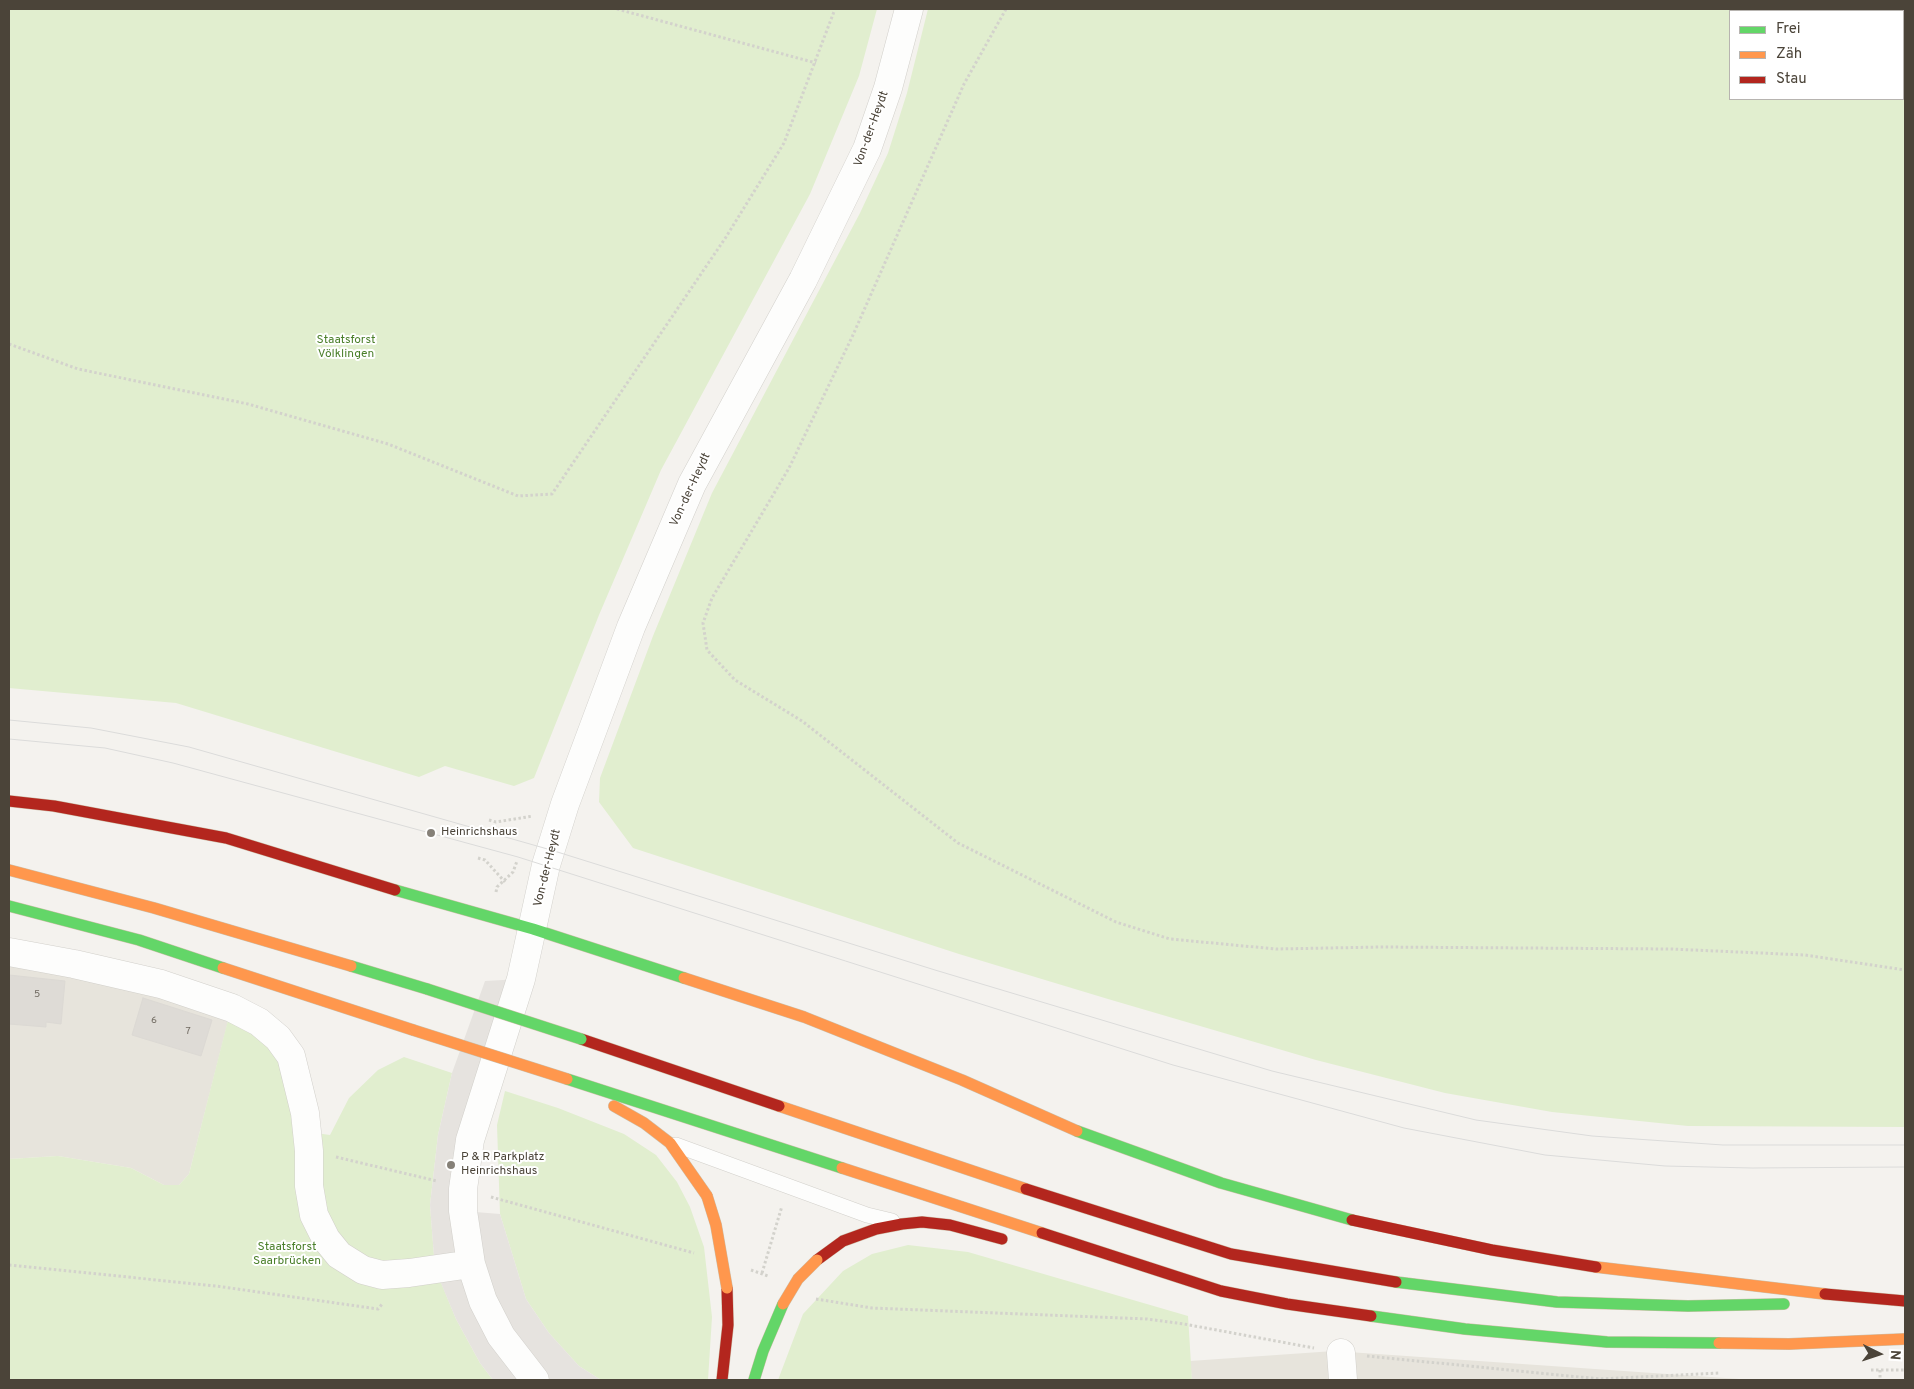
<!DOCTYPE html>
<html>
<head>
<meta charset="utf-8">
<style>
	body { margin:0 }
	#map { position:relative; width:1914px; height:1389px; overflow:hidden; background:#f4f2ee; font-family:Overpass,sans-serif }
	canvas { display:block }
	.frame { position:absolute; inset:0; border:10px solid #4b4439; pointer-events:none }
	.legend { position:absolute; left:1729px; top:10px; width:175px; height:90px; box-sizing:border-box; background:#fff; border:1px solid #b7b4b0; margin:0; padding:6px 9px; list-style:none; font-size:15px; color:#4b4439 }
	.legend li { display:flex; align-items:center; gap:10px; height:25px }
	.legend b { width:25px; border:1px solid #b7b4b0 }
	.north { position:absolute; left:1854px; top:1329px; width:50px; height:50px; -webkit-text-stroke:4px #fff; paint-order:stroke; rotate:94deg; font-size:14px; font-weight:700; line-height:20px; text-align:center; color:#4b4439 }
	.north::after { content:''; display:block; margin:auto; width:18px; height:22px; background:#4b4439; clip-path:polygon(50% 0,100% 100%,50% 72%,0 100%) }
</style>
</head>
<body>
<div id="map">
<canvas width="1914" height="1389"></canvas>
<div class="frame"></div>
<ul class="legend">
<li><b style="height:6px;background:#63d668"></b>Frei</li>
<li><b style="height:6px;background:#ff974d"></b>Zäh</li>
<li><b style="height:6px;background:#b3261e"></b>Stau</li>
</ul>
<div class="north">N</div>
</div>
<script>
const g = document.querySelector('canvas').getContext('2d');
g.lineJoin = 'round';
function paint(path, color) { g.fillStyle = color; g.fill(path, 'evenodd'); }
const shape = rows => new Path2D(rows.map(r => 'M' + r).join(''));
function trace(path, color, width, dash) { g.strokeStyle = color; g.lineWidth = width; g.lineCap = dash ? 'butt' : 'round'; g.setLineDash(dash || []); g.stroke(path); }
function label(font, color, halo, rows, align = 'center') {
  g.font = font + ' Overpass,sans-serif'; g.lineWidth = 4; g.setLineDash([]); g.textBaseline = 'middle'; g.strokeStyle = halo; g.fillStyle = color; for (const [text, x, y, turn = 0] of rows) {
    g.save(); g.translate(x, y); g.rotate((+turn || 0) * Math.PI / 180); g.textAlign = isNaN(turn) ? turn : align; if (halo) g.strokeText(text, 0, 0); g.fillText(text, 0, 0); g.restore();
  }
}
paint(shape([
	[9,939,99,955,234,998,189,1174,179,1185,164,1185,131,1168,58,1156,9,1159],
	[1334,1351,1740,1379,1777,1380,1192,1380,1190,1361]
]), '#e7e4dc');
paint(shape([
	[9,9,877,9,859,76,810,194,661,470,599,615,534,778,514,786,445,766,419,777,176,703,9,688],
	[928,9,1905,9,1905,1127,1688,1126,1552,1112,1445,1093,1316,1060,1108,999,959,954,633,848,599,802,600,778,653,636,712,493,860,213,888,153,907,93],
	[1903,11,1903,99,1730,99,1730,11],
	[228,1020,265,1037,279,1062,290,1096,294,1130,330,1135,349,1098,378,1070,404,1057,452,1073,438,1135,430,1205,435,1268,456,1319,480,1363,493,1380,9,1380,9,1159,58,1156,131,1168,164,1185,179,1185,189,1174],
	[505,1091,558,1108,624,1134,656,1155,677,1182,690,1207,704,1247,712,1317,708,1380,601,1380,579,1366,549,1333,526,1299,500,1214,497,1125],
	[908,1245,968,1252,1188,1316,1192,1380,778,1380,803,1314,843,1271,872,1254]
]), '#e1eecf');
paint(shape([
	[521,979,463,1211,500,1214,526,1299,549,1333,579,1366,601,1380,493,1380,480,1363,456,1319,435,1269,430,1205,438,1135,452,1073,485,981]
]), '#e6e3df');
const building = shape([
	[9,975,65,981,61,1024,46,1022,46,1027,9,1024,9,975],
	[143,998,212,1020,201,1056,132,1035,143,998]
]);
paint(building, '#dedbd6');
trace(building, '#dcd9d4', 1);
const lane = shape([
	[676,1145,867,1215,892,1221]
]);
const street = shape([
	[9,952,74,964,161,984,232,1008,259,1022,278,1038,291,1056,305,1113,309,1151,309,1186,314,1215,326,1239,339,1255,363,1270,382,1275,409,1273,471,1264],
	[1341,1353,1343,1380],
	[535,1380,501,1336,483,1301,471,1264,463,1211,463,1189,470,1140,521,979,546,865,565,804,631,627,692,484,803,280,867,149,888,88,909,9]
]);
const fast = shape([
	[395,890,533,929,684,978],
	[9,906,139,940,223,968],
	[351,966,427,989],
	[567,1079,842,1168],
	[1077,1131,1221,1183,1352,1220],
	[1396,1282,1557,1302,1688,1306,1784,1304],
	[1371,1316,1465,1329,1607,1342,1719,1343],
	[754,1380,763,1351,783,1304]
]);
const slow = shape([
	[9,870,154,908,351,966],
	[223,968,413,1030],
	[684,978,804,1017,962,1080,1077,1131],
	[614,1106,644,1123,670,1143,707,1196],
	[779,1106,1026,1189],
	[842,1168,1042,1233],
	[1596,1267,1825,1294],
	[1719,1343,1789,1344,1905,1339]
]);
const jam = shape([
	[9,801,54,806,226,838,395,890],
	[581,1039,779,1106],
	[1026,1189,1231,1254,1396,1282],
	[1352,1220,1492,1250,1596,1267],
	[1042,1233,1221,1291,1287,1304,1371,1316],
	[817,1260,843,1241,876,1229,902,1224,922,1222,950,1225,1002,1239],
	[1825,1294,1905,1301],
	[722,1380,728,1325,727,1288]
]);
trace(lane, '#d2d0cb', 16);
trace(street, '#d2d0cb', 29);
trace(fast, '#ccbfa9', 12);
trace(slow, '#ccbfa9', 12);
trace(jam, '#ccbfa9', 12);
trace(shape([
	[617,9,816,63],
	[1006,9,964,84,853,335,789,468,712,598,703,623,707,650,735,680,802,721,958,843,1116,922,1170,939,1276,949,1382,947,1671,949,1805,955,1905,970],
	[9,344,78,369,248,404,388,444,518,496,552,494,726,237,784,143,835,9],
	[489,820,496,822,533,816],
	[478,858,485,860,505,882],
	[496,892,497,887,513,872,517,861],
	[336,1157,437,1181],
	[491,1197,694,1253],
	[9,1265,216,1286,378,1309,383,1303],
	[751,1270,768,1276],
	[762,1273,782,1206],
	[816,1299,872,1308,1147,1319,1184,1324,1314,1348],
	[1367,1356,1600,1379,1720,1373],
	[1871,1370,1905,1370],
	[1880,1370,1880,1380]
]), '#d3d2cc', 3, [2.5, 2.5]);
trace(lane, '#fdfdfc', 15);
trace(street, '#fdfdfc', 28);
trace(fast, '#63d668', 11);
trace(slow, '#ff974d', 11);
trace(jam, '#b3261e', 11);
trace(shape([
	[9,720,91,728,189,747,551,850,935,970,1272,1071,1476,1120,1592,1136,1723,1145,1905,1145],
	[9,739,105,748,173,763,518,857,1173,1065,1404,1128,1545,1155,1665,1166,1752,1168,1905,1167]
]), '#dbdbda', 1);
const fastBridge = shape([
	[427,989,581,1039]
]);
const slowBridge = shape([
	[413,1030,567,1079],
	[707,1196,716,1225,727,1288],
	[783,1304,798,1279,817,1260]
]);
trace(fastBridge, '#ccbfa9', 12, []);
trace(slowBridge, '#ccbfa9', 12, []);
trace(fastBridge, '#63d668', 11);
trace(slowBridge, '#ff974d', 11);
for (const [x, y, r, color] of [
	[431,833,5,"#868178"],
	[451,1165,5,"#868178"]
]) { const dot = new Path2D(); dot.arc(x, y, r, 0, 2 * Math.PI); g.fillStyle = color; g.fill(dot); trace(dot, '#fff', 2); }
label('10px', '#706a61', null, [
	["5",37,995],
	["6",154,1021],
	["7",188,1032]
]);
label('12px', '#4b4439', '#fff', [
	["Von-der-Heydt",872,129,-70],
	["Von-der-Heydt",691,490,-65],
	["Von-der-Heydt",548,868,-76]
]);
label('12px', '#4a7f2a', '#fff', [
	["Staatsforst",346,341],
	["Völklingen",346,355],
	["Staatsforst",287,1248],
	["Saarbrücken",287,1262]
]);
label('12px', '#4b4439', '#fff', [
	["Heinrichshaus",441,833],
	["P & R Parkplatz",461,1158],
	["Heinrichshaus",461,1172]
], 'left');
</script>
</body>
</html>
